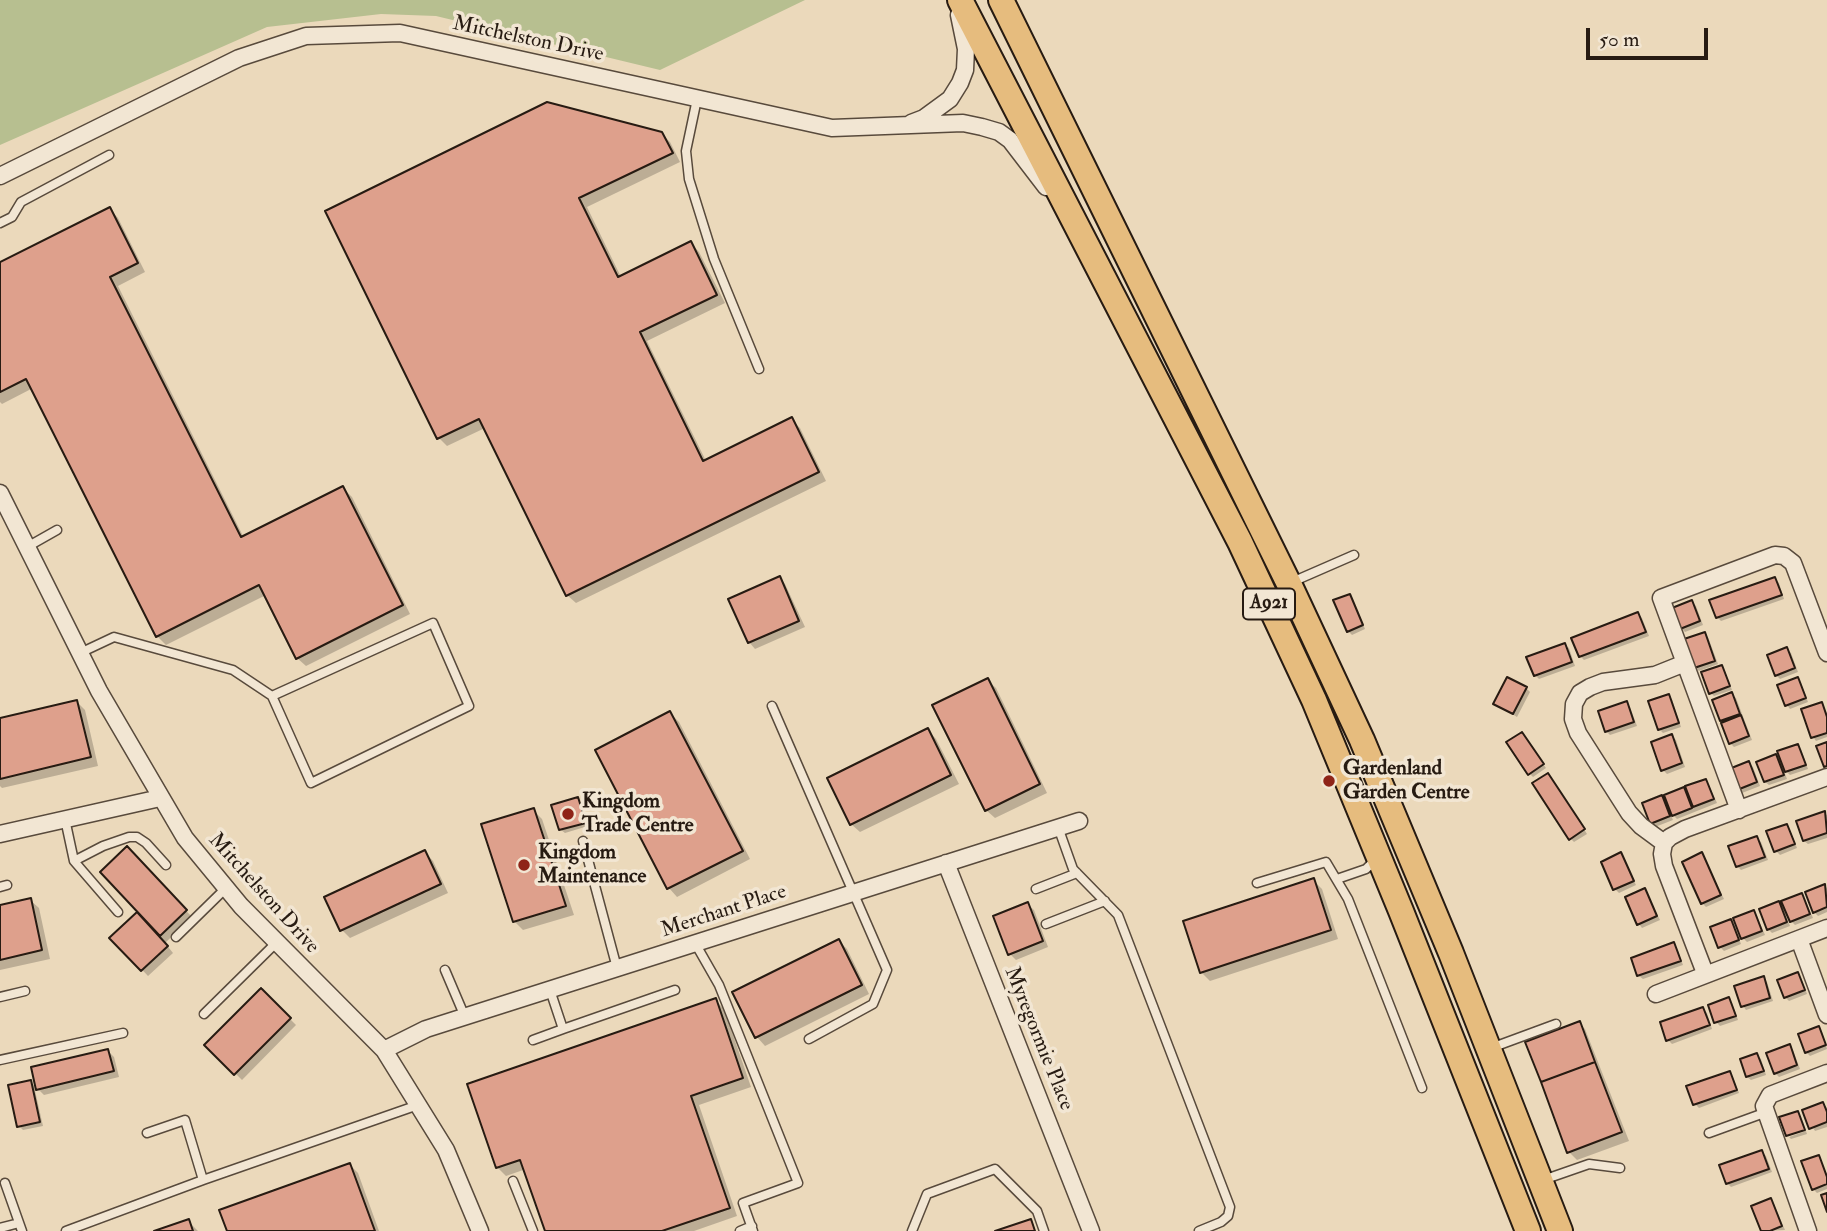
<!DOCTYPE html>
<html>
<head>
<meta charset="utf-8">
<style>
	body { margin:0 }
	#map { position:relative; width:1827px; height:1231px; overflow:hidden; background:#ebd9bb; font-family:"IM FELL Double Pica",serif }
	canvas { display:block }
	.scale { position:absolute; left:1586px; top:28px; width:122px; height:32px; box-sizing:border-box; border:4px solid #271b12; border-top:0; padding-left:9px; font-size:21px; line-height:24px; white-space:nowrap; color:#271b12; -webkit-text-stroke:5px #f2e6d3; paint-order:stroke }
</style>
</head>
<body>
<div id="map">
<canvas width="1827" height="1231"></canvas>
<div class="scale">50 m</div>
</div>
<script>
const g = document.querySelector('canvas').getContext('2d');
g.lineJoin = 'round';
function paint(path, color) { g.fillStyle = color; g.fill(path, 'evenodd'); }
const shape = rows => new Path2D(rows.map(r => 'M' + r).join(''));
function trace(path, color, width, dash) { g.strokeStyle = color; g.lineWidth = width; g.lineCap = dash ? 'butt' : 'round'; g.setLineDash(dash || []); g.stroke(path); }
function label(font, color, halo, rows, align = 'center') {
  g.font = font + ' "IM FELL Double Pica",serif'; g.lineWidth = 7; g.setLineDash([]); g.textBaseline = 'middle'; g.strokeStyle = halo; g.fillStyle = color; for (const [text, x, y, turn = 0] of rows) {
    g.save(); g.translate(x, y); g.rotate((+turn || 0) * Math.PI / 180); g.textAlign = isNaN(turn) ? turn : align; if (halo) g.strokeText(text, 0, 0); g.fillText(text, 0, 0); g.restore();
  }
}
paint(shape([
	[0,0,805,0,660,70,436,16,381,14,267,27,0,145]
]), '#b7bf90');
paint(shape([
	[661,133,670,142,680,162,587,207,621,277,691,243,699,252,725,303,647,341,706,461,791,419,800,428,826,481,576,603,567,595,485,428,447,446,439,438,328,211],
	[110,209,118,218,145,272,118,286,244,538,343,488,352,497,410,614,306,666,297,658,266,595,166,645,157,636,33,388,2,404,0,402,0,264],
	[779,578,785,584,805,627,755,649,749,642],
	[1775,579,1779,583,1784,599,1721,621,1717,617],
	[1349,596,1353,600,1365,629,1352,635,1348,631],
	[1692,602,1696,606,1703,625,1685,632,1681,628],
	[1638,614,1642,618,1649,636,1584,660,1580,656],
	[1704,634,1708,637,1718,664,1699,671,1695,667],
	[1565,645,1569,648,1575,666,1539,679,1535,675],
	[1787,649,1791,653,1798,672,1780,679,1776,675],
	[1721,667,1725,671,1732,690,1714,696,1711,693],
	[1797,679,1801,683,1808,702,1790,709,1787,705],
	[987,680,996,688,1047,793,995,818,986,810],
	[1526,688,1530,692,1517,717,1496,704],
	[1732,695,1736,698,1752,740,1734,747,1730,743,1725,724,1721,720],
	[1668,696,1672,699,1681,727,1663,733,1659,729],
	[77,702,85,710,98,766,2,788,0,786,0,720],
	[1626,703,1630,707,1637,726,1610,735,1606,731],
	[1821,704,1827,713,1827,737,1816,741,1813,737],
	[670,713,679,722,750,859,677,897,669,888],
	[928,730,936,739,959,784,860,832,851,824],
	[1672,736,1676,740,1685,767,1667,774,1663,770],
	[1525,738,1546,768,1533,777,1529,773],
	[1797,746,1801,749,1808,769,1790,775,1783,768,1787,779,1769,785,1765,782,1776,756,1784,763],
	[1749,763,1753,767,1760,786,1742,793,1738,789],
	[1552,779,1587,834,1574,842,1570,838],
	[1705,781,1709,785,1717,803,1677,819,1669,811,1673,820,1655,827,1651,823,1662,797,1670,805,1666,796],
	[577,799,581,803,588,826,565,833,561,830],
	[533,810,542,819,574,915,523,930,514,921],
	[1824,813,1827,815,1827,838,1808,844,1804,841],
	[1786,826,1790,830,1797,848,1780,855,1776,851,1769,832],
	[1757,838,1761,842,1768,860,1741,870,1737,866],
	[127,849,192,917,165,943,173,953,148,976,112,938,140,912],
	[425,852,433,861,448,893,350,938,342,930],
	[1621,855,1636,885,1619,893,1615,889],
	[1702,855,1724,899,1706,907,1702,903],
	[1313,880,1322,889,1338,939,1210,981,1201,972],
	[1825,886,1827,888,1827,912,1818,916,1814,912],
	[1645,890,1660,920,1642,928,1639,924],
	[1802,895,1805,899,1813,918,1795,925,1786,916,1790,926,1772,933,1768,929,1779,903,1787,912],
	[30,900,39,908,50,959,0,970,0,906],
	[1027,904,1034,910,1048,947,1016,960,1010,954],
	[1754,912,1757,916,1765,935,1747,942,1743,938],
	[1730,921,1734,925,1741,944,1724,951,1720,947],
	[839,941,847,949,869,994,765,1046,757,1037],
	[1674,944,1677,948,1683,965,1643,979,1639,976,1633,959],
	[1797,974,1801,978,1807,994,1789,1001,1785,997],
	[1763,978,1767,982,1773,1001,1746,1010,1743,1006],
	[261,990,296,1025,242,1080,207,1045],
	[1728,999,1732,1003,1738,1020,1720,1026,1716,1022,1710,1006],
	[715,1000,724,1009,751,1087,699,1105,737,1216,694,1231,547,1231,526,1169,506,1176,497,1167],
	[1703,1009,1707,1013,1712,1029,1672,1044,1668,1040],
	[1579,1023,1585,1029,1629,1141,1577,1160,1569,1152],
	[1818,1028,1822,1032,1827,1049,1810,1056,1806,1052],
	[1789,1046,1793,1050,1800,1069,1779,1077,1775,1073],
	[108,1051,114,1057,119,1077,44,1095,38,1089],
	[1757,1055,1761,1059,1766,1075,1751,1080,1747,1077],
	[1730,1073,1733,1077,1739,1093,1699,1108,1695,1104],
	[31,1082,34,1086,43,1126,23,1130,19,1126],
	[1823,1104,1827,1108,1827,1127,1815,1131,1812,1126],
	[1806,1131,1807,1134,1791,1139,1789,1137],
	[1762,1152,1766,1156,1772,1172,1731,1187,1727,1183],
	[1818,1157,1827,1174,1827,1189,1817,1193,1813,1189],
	[350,1165,358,1173,379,1231,229,1231],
	[1771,1201,1774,1204,1785,1230,1763,1231],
	[188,1221,198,1231,159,1231]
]), '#0003');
const building = shape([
	[547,102,662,132,673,153,579,198,618,277,691,241,717,295,640,332,703,461,792,417,819,472,566,596,479,419,437,439,325,211,547,102],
	[110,207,138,263,110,277,241,537,343,486,403,605,296,659,259,585,156,637,26,379,0,392,0,262,110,207],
	[780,576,799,621,748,643,728,599,780,576],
	[1775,577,1782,595,1716,618,1709,600,1775,577],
	[1350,594,1363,625,1347,632,1333,600,1350,594],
	[1692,600,1700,621,1680,629,1672,608,1692,600],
	[1638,612,1646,632,1579,657,1571,638,1638,612],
	[1705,632,1715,661,1694,668,1684,639,1705,632],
	[1565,643,1572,662,1534,676,1526,657,1565,643],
	[1787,647,1795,668,1775,676,1767,655,1787,647],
	[1722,665,1730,686,1709,694,1701,672,1722,665],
	[1507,677,1527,687,1513,714,1493,704,1507,677],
	[1798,677,1806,698,1785,706,1777,685,1798,677],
	[988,678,1040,784,985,811,932,705,988,678],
	[1732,692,1740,714,1720,721,1712,700,1732,692],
	[1669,694,1679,723,1658,730,1648,701,1669,694],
	[77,700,91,757,0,779,0,718,77,700],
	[1627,701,1634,722,1605,732,1598,711,1627,701],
	[1822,702,1827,717,1827,733,1811,738,1801,709,1822,702],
	[670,711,743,851,667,889,595,750,670,711],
	[1741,715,1749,736,1729,744,1721,723,1741,715],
	[928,728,951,775,850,825,827,778,928,728],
	[1522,732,1544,764,1528,775,1506,742,1522,732],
	[1672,734,1682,763,1661,771,1651,742,1672,734],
	[1827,742,1827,766,1824,767,1816,746,1827,742],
	[1798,744,1806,765,1785,772,1777,751,1798,744],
	[1776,754,1784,775,1764,782,1756,762,1776,754],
	[1749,761,1757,782,1737,790,1729,769,1749,761],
	[1548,773,1585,829,1569,840,1532,783,1548,773],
	[1706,779,1714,799,1693,807,1685,786,1706,779],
	[1684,787,1692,808,1672,816,1664,795,1684,787],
	[1662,795,1670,816,1650,824,1642,803,1662,795],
	[578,797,586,823,559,830,551,805,578,797],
	[534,808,566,906,513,922,481,824,534,808],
	[1825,811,1827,833,1803,841,1796,821,1825,811],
	[1787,824,1795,844,1774,852,1766,831,1787,824],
	[1757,836,1765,857,1736,867,1728,846,1757,836],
	[127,846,187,910,160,936,100,872,127,846],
	[425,850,441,884,340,931,324,897,425,850],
	[1621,852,1634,881,1613,890,1601,862,1621,852],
	[1702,852,1721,895,1701,904,1682,862,1702,852],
	[1314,878,1331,930,1200,973,1183,921,1314,878],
	[1825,884,1827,907,1813,913,1805,892,1825,884],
	[1645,888,1657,916,1637,925,1625,897,1645,888],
	[1802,893,1810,914,1790,922,1781,901,1802,893],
	[31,898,42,950,0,960,0,905,31,898],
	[1779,901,1787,922,1767,930,1759,909,1779,901],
	[1028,902,1043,941,1008,955,993,916,1028,902],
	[1754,910,1762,931,1741,939,1733,918,1754,910],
	[137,912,168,946,141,971,109,938,137,912],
	[1731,919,1739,940,1718,948,1710,927,1731,919],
	[839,939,862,985,755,1038,732,992,839,939],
	[1674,942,1681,961,1637,976,1631,958,1674,942],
	[1798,972,1805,990,1784,998,1777,980,1798,972],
	[1764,976,1770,998,1741,1007,1734,986,1764,976],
	[261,988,291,1018,234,1075,204,1045,261,988],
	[1729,997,1736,1016,1714,1023,1708,1005,1729,997],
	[716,998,743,1078,691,1096,730,1208,662,1231,545,1231,520,1160,496,1168,467,1084,716,998],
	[1703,1007,1710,1025,1666,1041,1660,1022,1703,1007],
	[1580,1021,1595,1062,1541,1082,1525,1042,1580,1021],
	[1819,1026,1826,1045,1805,1053,1798,1034,1819,1026],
	[1790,1044,1797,1065,1774,1074,1766,1053,1790,1044],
	[108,1049,114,1071,36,1090,31,1067,108,1049],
	[1757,1053,1764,1071,1746,1077,1740,1059,1757,1053],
	[1595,1062,1622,1132,1567,1153,1541,1082,1595,1062],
	[1730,1071,1737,1090,1693,1105,1686,1086,1730,1071],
	[31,1080,40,1122,17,1127,8,1085,31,1080],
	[1823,1102,1827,1112,1827,1122,1809,1129,1802,1110,1823,1102],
	[1798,1111,1805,1130,1786,1136,1779,1117,1798,1111],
	[1762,1150,1769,1169,1726,1184,1719,1165,1762,1150],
	[1819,1155,1827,1177,1827,1184,1812,1190,1801,1161,1819,1155],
	[350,1163,375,1231,227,1231,219,1210,350,1163],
	[1827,1193,1827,1212,1821,1195,1827,1193],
	[1771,1198,1782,1226,1770,1231,1761,1231,1751,1206,1771,1198],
	[189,1219,193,1231,154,1231,189,1219],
	[1031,1219,1035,1231,995,1231,1031,1219]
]);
paint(building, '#dea08c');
trace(building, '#271b12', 2);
const lane = shape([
	[697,99,686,151,689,179,714,259,759,369],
	[0,223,12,217,21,202,109,155],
	[27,547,57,530],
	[1292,582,1354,555],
	[80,653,114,637,233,670,272,696,433,623,469,706,311,783,272,696],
	[772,706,887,970,873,1004,809,1039],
	[65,819,74,861,118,912],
	[1058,827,1073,869,1118,915,1230,1207,1228,1216,1221,1222,1199,1231],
	[583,841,617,968],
	[74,861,103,846,129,837,137,837,146,843,166,865],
	[1337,879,1366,869,1374,861],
	[1257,883,1326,862,1348,899,1422,1088],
	[0,887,7,885],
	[1036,889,1077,873],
	[1046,924,1105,901],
	[176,937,226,888],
	[695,943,719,985,798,1183,743,1203,753,1231],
	[445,970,465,1017],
	[0,997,25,991],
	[204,1014,277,942],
	[563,1029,675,990],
	[533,1040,563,1029,550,990],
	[1491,1048,1556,1024],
	[0,1060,123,1033],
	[147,1133,185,1120,203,1180,418,1105],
	[1709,1133,1764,1113],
	[1543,1180,1589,1164,1620,1168],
	[513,1181,533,1231],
	[5,1183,22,1231],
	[0,1228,19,1223],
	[66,1231,203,1180],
	[740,1231,752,1226],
	[912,1231,927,1194,995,1169,1037,1211,1044,1231]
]);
const street = shape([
	[911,123,924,118,950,99,960,83,965,70,966,49,959,15],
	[0,176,239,58,306,36,400,33,832,128,963,123,982,127,999,132,1010,140,1046,187],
	[0,493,99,691,185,838,241,906,384,1050,446,1150,480,1231],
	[1739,810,1661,598,1775,555,1784,556,1793,563,1827,653],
	[0,834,160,798],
	[1664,843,1641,826,1629,813,1578,733,1573,719,1574,704,1580,693,1590,687,1603,682,1655,675,1685,663],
	[1664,843,1670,837,1685,829,1827,777],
	[1664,843,1662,854,1664,866,1705,973],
	[946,863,1091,1231],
	[1799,939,1827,1015],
	[1656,994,1827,928],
	[384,1050,426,1029,1079,821],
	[1808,1231,1764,1106,1770,1095,1827,1073]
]);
const primary = shape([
	[960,0,1240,542,1314,700,1401,911,1528,1231],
	[1001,0,1291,588,1362,740,1451,953,1560,1231]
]);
trace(lane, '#584a3c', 11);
trace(street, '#584a3c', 19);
trace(primary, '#271b12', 28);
trace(lane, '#f2e6d3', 8);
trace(street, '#f2e6d3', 16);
trace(primary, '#e6bc7e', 24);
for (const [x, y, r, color] of [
	[1329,781,7,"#8f2418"],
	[568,814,7,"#8f2418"],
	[524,865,7,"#8f2418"]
]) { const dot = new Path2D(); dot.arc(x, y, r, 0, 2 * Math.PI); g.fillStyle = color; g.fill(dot); trace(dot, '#f2e6d3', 2.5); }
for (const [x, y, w] of [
	[1269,604,52]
]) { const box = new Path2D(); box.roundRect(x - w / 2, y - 15.5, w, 31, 5); g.fillStyle = '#f2e6d3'; g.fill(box); trace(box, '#271b12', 2); }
label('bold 19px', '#271b12', null, [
	["A921",1269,604]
]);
label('21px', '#271b12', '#f2e6d3', [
	["Mitchelston Drive",528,40,12],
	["Mitchelston Drive",263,894,48],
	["Merchant Place",724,912,-18],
	["Myregormie Place",1038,1039,68]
]);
label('bold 21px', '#271b12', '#f2e6d3', [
	["Gardenland",1343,769],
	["Garden Centre",1343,793],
	["Kingdom",582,802],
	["Trade Centre",582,826],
	["Kingdom",538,853],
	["Maintenance",538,877]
], 'left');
</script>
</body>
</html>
